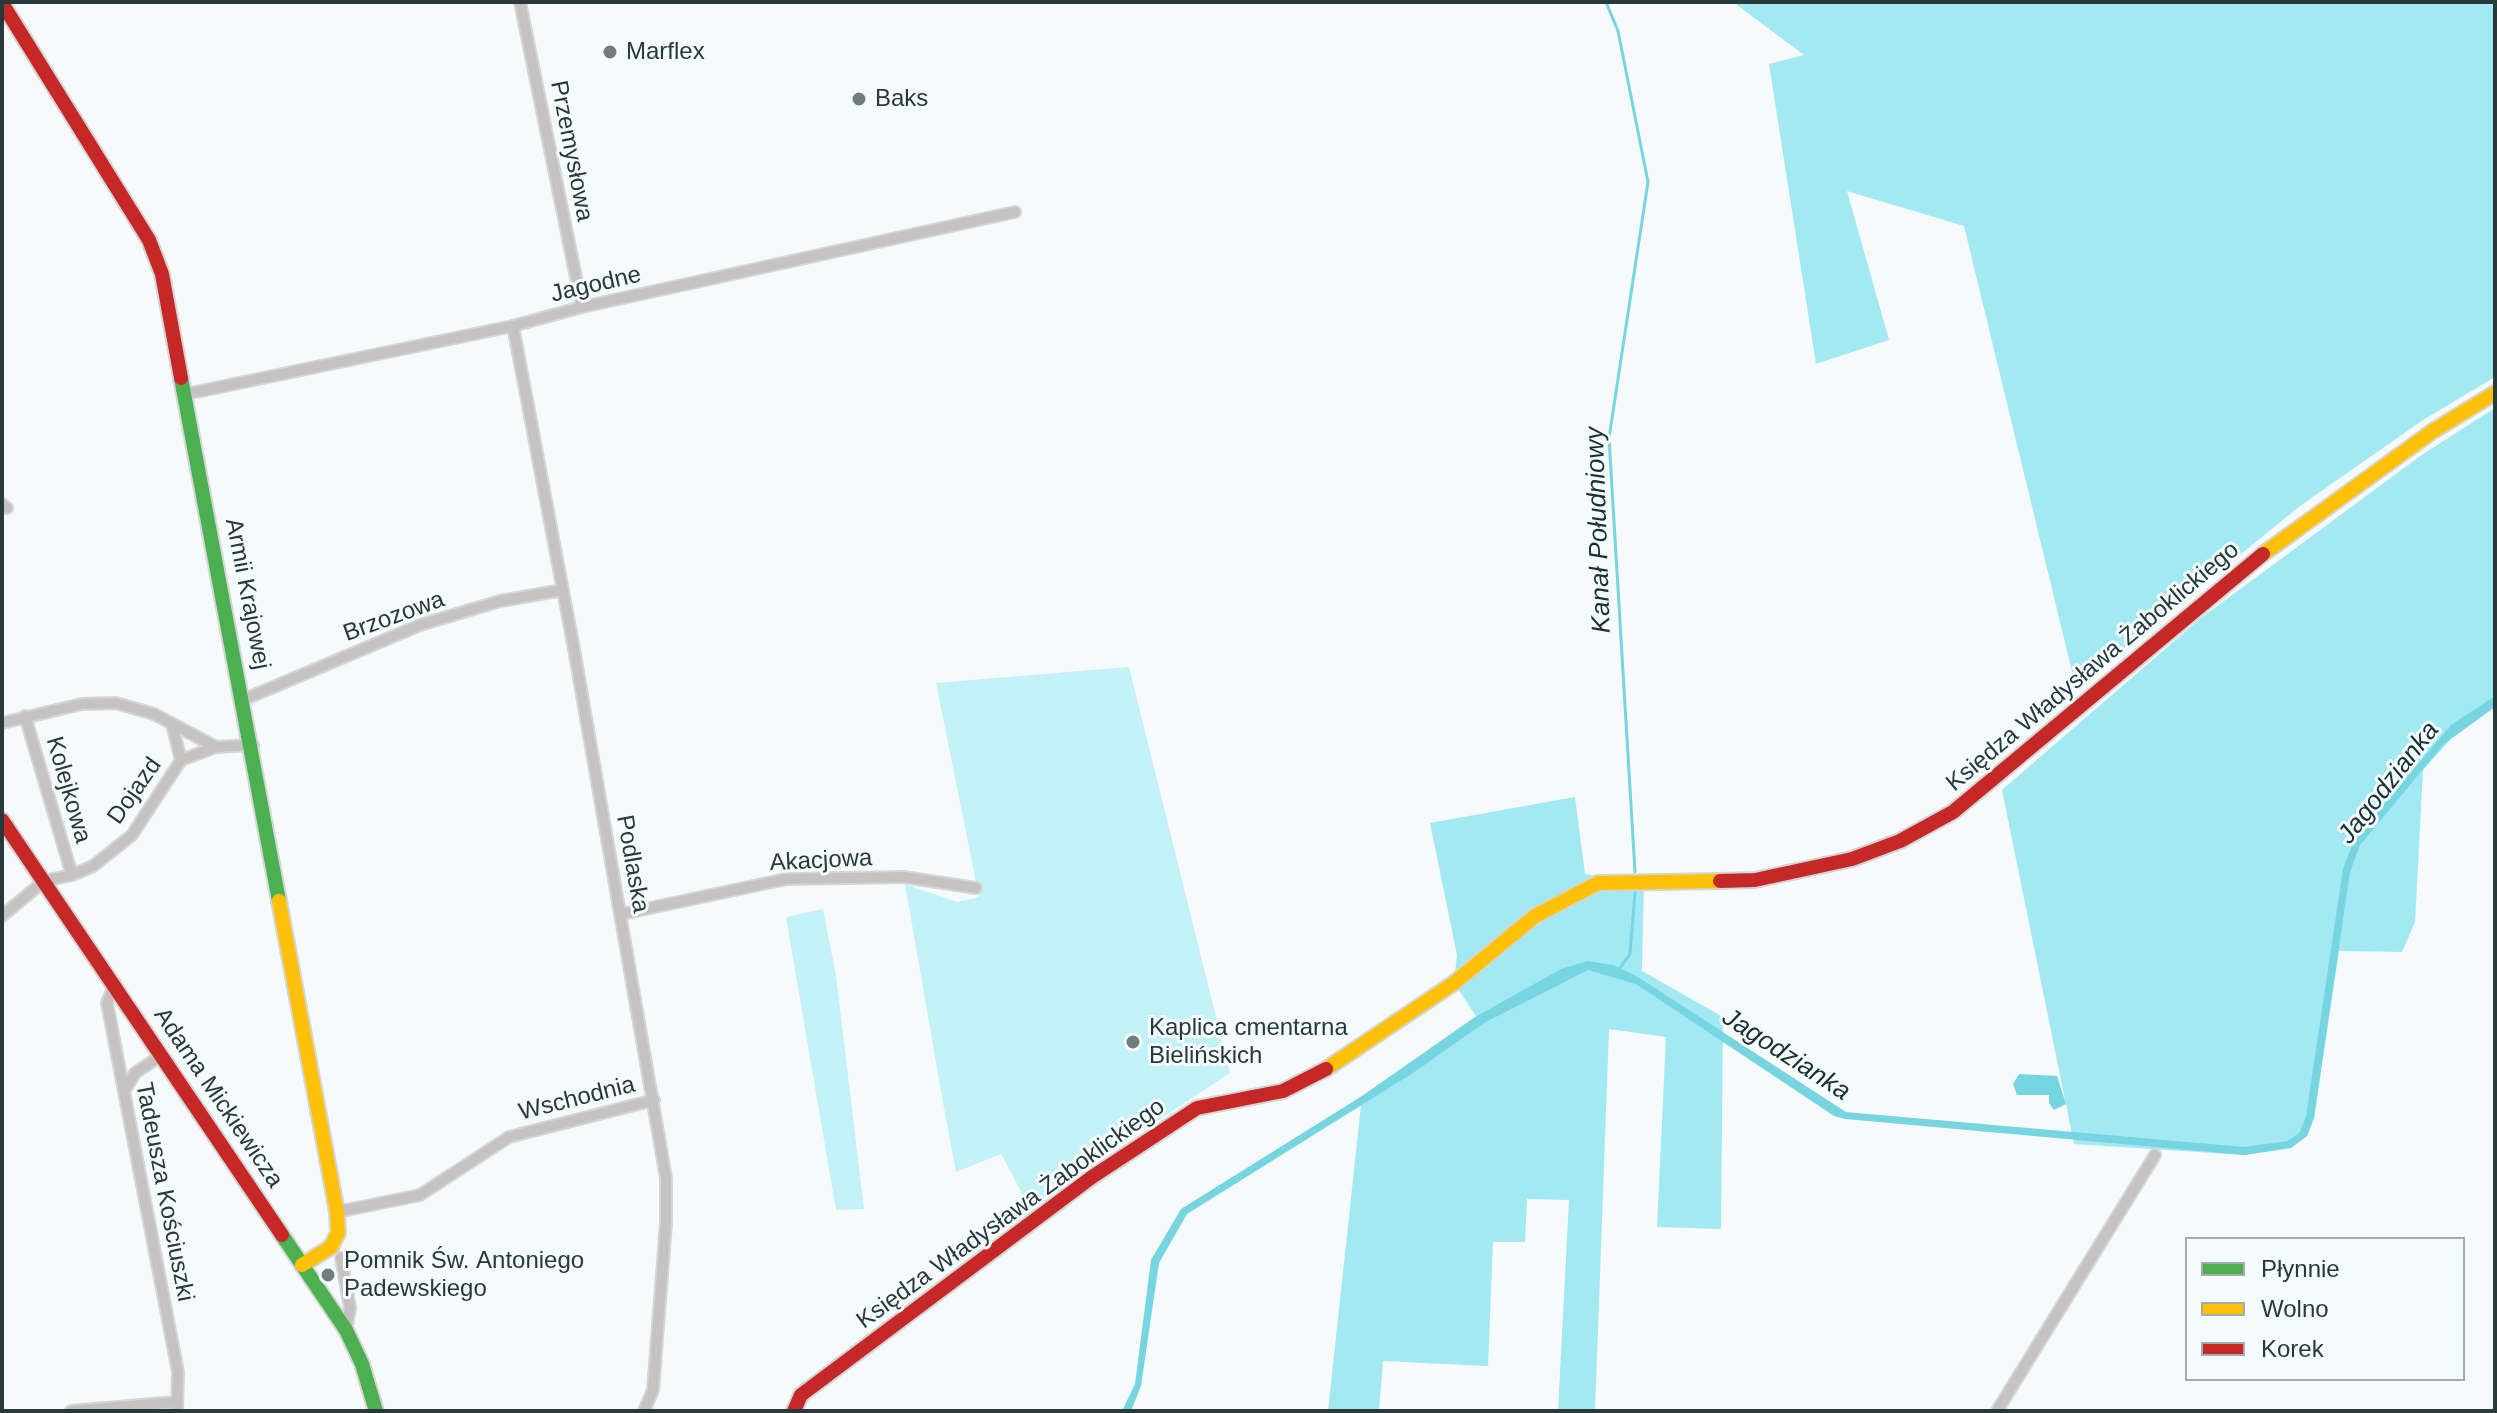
<!DOCTYPE html>
<html>
<head>
<meta charset="utf-8">
<style>
	body { margin:0 }
	#map { position:relative; width:2497px; height:1413px; overflow:hidden; background:#f6fafa; font-family:Helvetica,sans-serif }
	canvas { display:block }
	.frame { position:absolute; inset:0; border:4px solid #29383a; pointer-events:none }
	.legend { position:absolute; left:2185px; top:1237px; width:280px; height:144px; box-sizing:border-box; background:#f4fbfc; border:2px solid #a3adae; margin:0; padding:10px 14px; list-style:none; font-size:24px; color:#29383a }
	.legend li { display:flex; align-items:center; gap:16px; height:40px }
	.legend b { width:40px; border:2px solid #a3adae }
</style>
</head>
<body>
<div id="map">
<canvas width="2497" height="1413"></canvas>
<div class="frame"></div>
<ul class="legend">
<li><b style="height:10px;background:#4caf50"></b>Płynnie</li>
<li><b style="height:10px;background:#ffc107"></b>Wolno</li>
<li><b style="height:10px;background:#c62828"></b>Korek</li>
</ul>
</div>
<script>
const g = document.querySelector('canvas').getContext('2d');
g.lineJoin = 'round';
function paint(path, color) { g.fillStyle = color; g.fill(path, 'evenodd'); }
const shape = rows => new Path2D(rows.map(r => 'M' + r).join(''));
function trace(path, color, width, dash) { g.strokeStyle = color; g.lineWidth = width; g.lineCap = dash ? 'butt' : 'round'; g.setLineDash(dash || []); g.stroke(path); }
function label(font, color, halo, rows, align = 'center') {
  g.font = font + ' Helvetica,sans-serif'; g.lineWidth = 6; g.setLineDash([]); g.textBaseline = 'middle'; g.strokeStyle = halo; g.fillStyle = color; for (const [text, x, y, turn = 0] of rows) {
    g.save(); g.translate(x, y); g.rotate((+turn || 0) * Math.PI / 180); g.textAlign = isNaN(turn) ? turn : align; if (halo) g.strokeText(text, 0, 0); g.fillText(text, 0, 0); g.restore();
  }
}
paint(shape([
	[1129,667,1230,1073,1058,1186,1030,1208,1001,1154,956,1172,942,1097,905,884,957,902,979,897,936,683],
	[823,909,836,976,864,1209,836,1210,786,917]
]), '#c3f1f8');
paint(shape([
	[1733,2,2495,2,2495,377,2423,420,2300,506,2076,688,1964,226,1847,191,1889,340,1816,364,1769,64,1804,55],
	[2495,408,2495,707,2457,732,2423,770,2415,922,2402,952,2339,951,2314,1118,2307,1136,2291,1148,2244,1155,2074,1144,2002,790,2201,618,2423,454],
	[1575,797,1585,874,1644,883,1642,971,1723,1017,1721,1229,1657,1227,1666,1037,1609,1029,1595,1411,1558,1411,1569,1200,1527,1199,1525,1242,1493,1242,1488,1366,1383,1361,1379,1411,1328,1411,1362,1096,1476,1016,1454,983,1457,955,1430,823]
]), '#a2e9f4');
paint(shape([
	[2495,696,2495,707,2444,744,2360,845,2350,872,2314,1118,2307,1136,2291,1148,2244,1155,1845,1119,1834,1116,1636,984,1588,970,1484,1023,1413,1073,1187,1214,1159,1263,1141,1386,1131,1411,1122,1411,1135,1384,1151,1260,1181,1209,1362,1096,1477,1016,1561,969,1587,961,1613,965,1638,977,1846,1112,2244,1147,2288,1141,2300,1132,2306,1116,2343,869,2354,840,2451,725],
	[2019,1074,2057,1076,2066,1104,2054,1110,2049,1103,2049,1095,2017,1095,2013,1084]
]), '#77d5e2');
trace(shape([
	[1606,2,1618,31,1648,182,1609,438,1635,872],
	[1620,968,1630,954,1635,892]
]), '#77d5e2', 3);
const street = shape([
	[520,2,582,307],
	[513,326,574,649,666,1178,666,1223,653,1390,644,1411],
	[186,394,513,326,582,307,1015,212],
	[2,504,7,508],
	[245,699,420,625,500,601,563,590],
	[25,716,72,875],
	[2,723,82,704,116,703,154,714,216,747],
	[172,724,181,760],
	[622,914,786,879,904,877,976,888],
	[2,916,44,881,72,875,93,866,132,835,181,760,216,747,253,745],
	[115,983,107,1003,178,1372,177,1411],
	[124,1092,135,1073,162,1055],
	[337,1212,420,1195,509,1137,654,1100],
	[341,1258,350,1308,346,1330],
	[71,1411,177,1402],
	[1997,1411,2155,1155]
]);
const fast = shape([
	[181,378,279,901],
	[282,1235,346,1330,362,1364,376,1411]
]);
const slow = shape([
	[2263,554,2433,431,2495,393],
	[279,901,337,1212,338,1233,331,1247,302,1265],
	[1326,1069,1454,983,1535,916,1598,883,1720,881]
]);
const jam = shape([
	[2,3,149,240,162,274,181,378],
	[2,820,282,1235],
	[1720,881,1755,880,1852,859,1900,841,1953,812,2263,554],
	[794,1411,801,1395,1092,1177,1197,1108,1283,1091,1326,1069]
]);
trace(street, '#d2d6d7', 14);
trace(fast, '#d2d6d7', 18);
trace(slow, '#d2d6d7', 18);
trace(jam, '#d2d6d7', 18);
trace(street, '#c6c2c1', 10);
trace(fast, '#4caf50', 14);
trace(slow, '#ffc107', 14);
trace(jam, '#c62828', 14);
for (const [x, y, r, color] of [
	[610,52,8,"#717c7d"],
	[859,99,8,"#717c7d"],
	[1133,1042,8,"#717c7d"],
	[328,1275,8,"#717c7d"]
]) { const dot = new Path2D(); dot.arc(x, y, r, 0, 2 * Math.PI); g.fillStyle = color; g.fill(dot); trace(dot, '#f4fbfc', 3); }
label('24px', '#29383a', '#f4fbfc', [
	["Marflex",626,52],
	["Baks",875,99],
	["Kaplica cmentarna",1149,1028],
	["Bielińskich",1149,1056],
	["Pomnik Św. Antoniego",344,1261],
	["Padewskiego",344,1289]
], 'left');
label('24px', '#29383a', '#f4fbfc', [
	["Przemysłowa",571,151,79],
	["Jagodne",596,285,-13],
	["Armii Krajowej",247,594,79],
	["Brzozowa",394,617,-20],
	["Księdza Władysława Żaboklickiego",2093,667,-40],
	["Kolejkowa",68,790,74],
	["Dojazd",135,791,-55],
	["Akacjowa",821,861,-3],
	["Podlaska",632,864,80],
	["Adama Mickiewicza",218,1098,56],
	["Wschodnia",577,1099,-14],
	["Tadeusza Kościuszki",164,1192,79],
	["Księdza Władysława Żaboklickiego",1011,1214,-36]
]);
label('italic 26px', '#1a3034', '#f4fbfc', [
	["Kanał Południowy",1599,530,-92],
	["Jagodzianka",2389,783,-52],
	["Jagodzianka",1786,1055,33]
]);
</script>
</body>
</html>
